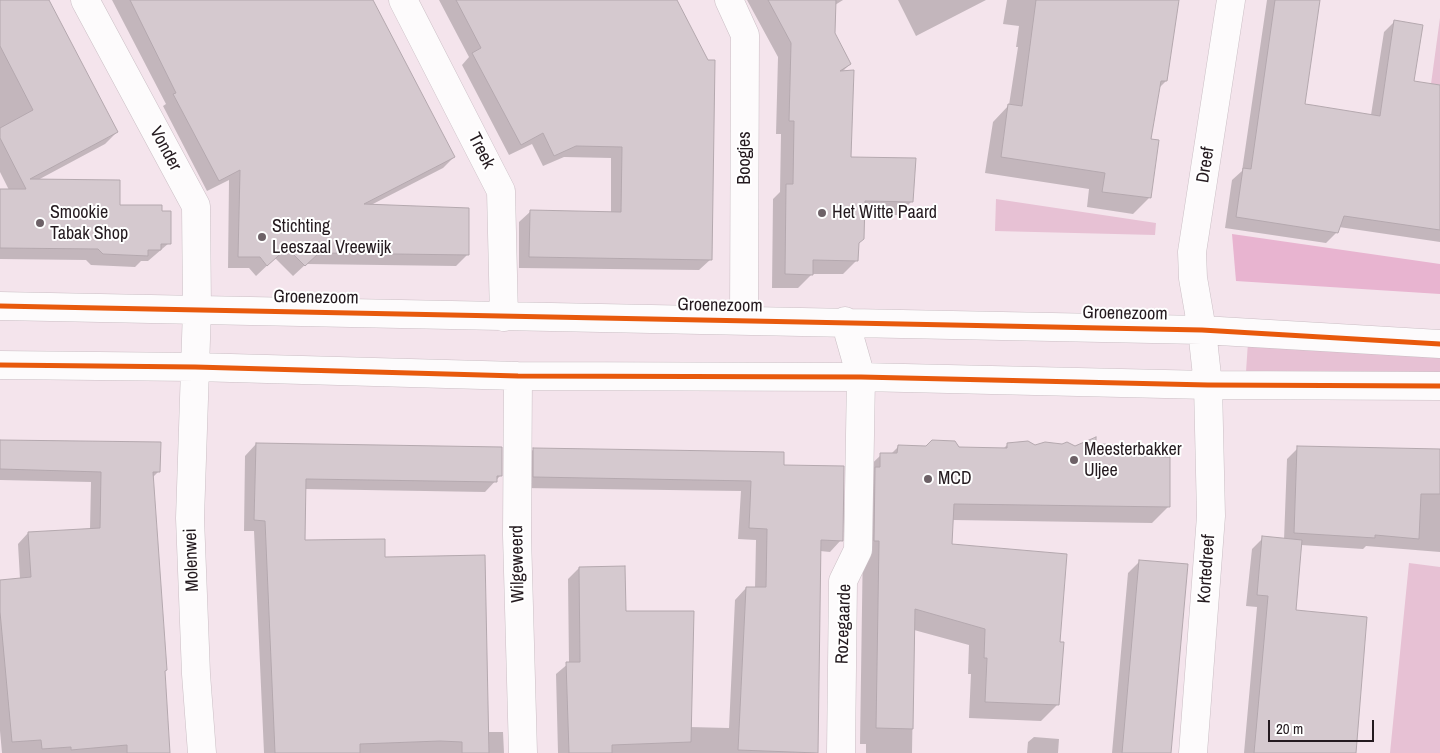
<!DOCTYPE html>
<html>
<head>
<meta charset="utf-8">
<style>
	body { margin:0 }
	#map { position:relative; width:1440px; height:753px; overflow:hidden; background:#f4e4ec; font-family:"Archivo Narrow",sans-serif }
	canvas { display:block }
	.scale { position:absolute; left:1268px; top:720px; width:106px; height:22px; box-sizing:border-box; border:2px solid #241a1f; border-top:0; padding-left:6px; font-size:15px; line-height:18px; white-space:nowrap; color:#241a1f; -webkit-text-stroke:4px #fff; paint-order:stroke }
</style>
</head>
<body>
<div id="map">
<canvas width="1440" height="753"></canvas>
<div class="scale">20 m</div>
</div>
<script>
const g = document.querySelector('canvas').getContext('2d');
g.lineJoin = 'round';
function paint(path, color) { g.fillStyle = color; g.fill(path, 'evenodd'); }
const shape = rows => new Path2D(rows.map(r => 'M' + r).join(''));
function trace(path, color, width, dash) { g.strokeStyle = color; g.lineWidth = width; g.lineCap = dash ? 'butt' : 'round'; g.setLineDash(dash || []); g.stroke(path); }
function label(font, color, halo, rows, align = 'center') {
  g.font = font + ' "Archivo Narrow",sans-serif'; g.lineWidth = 4; g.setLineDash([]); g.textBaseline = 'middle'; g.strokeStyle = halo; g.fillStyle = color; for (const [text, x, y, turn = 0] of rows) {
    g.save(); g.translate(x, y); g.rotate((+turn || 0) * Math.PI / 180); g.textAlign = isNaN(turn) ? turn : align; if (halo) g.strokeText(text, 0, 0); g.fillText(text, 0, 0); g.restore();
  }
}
paint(shape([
	[1440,18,1440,85,1431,84],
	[996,199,1156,223,1155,235,995,231],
	[1248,342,1440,354,1440,375,1246,372],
	[1409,563,1440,567,1440,753,1390,753]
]), '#e7c1d4');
paint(shape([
	[1232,234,1440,264,1440,294,1236,281]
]), '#e8b4d0');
paint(shape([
	[0,0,48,0,117,132,105,144,36,181,118,206,169,243,148,261,141,261,135,267,91,265,86,260,0,259,0,190,9,190,0,172],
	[112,0,371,0,454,157,443,168,369,206,467,255,456,266,306,264,293,276,275,258,256,276,249,268,228,268,229,180,207,191,163,106,166,104],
	[439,0,675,0,711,259,699,270,519,268,519,222,531,211,611,213,611,158,564,157,543,166,532,144,509,155,462,65,469,57],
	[747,0,843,0,835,5,833,33,850,64,842,72,849,158,915,159,912,201,898,215,863,215,857,244,857,260,843,274,812,274,798,288,772,288,773,199,780,192,781,134,776,134,778,57],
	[898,0,986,0,916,36],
	[1007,0,1178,0,1166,81,1159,88,1150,140,1149,198,1133,214,1087,207,1089,189,985,173,993,122,1009,105,1018,47,1016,47,1019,26,1003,24],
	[1267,0,1319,0,1304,105,1371,115,1384,32,1395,21,1412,82,1440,86,1440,242,1339,227,1337,232,1326,243,1225,228,1232,180,1242,171],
	[0,441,159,471,152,478,169,753,2,753,0,731,0,581,20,579,18,544,28,533,90,529,91,482,0,480],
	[256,444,500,476,485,492,304,489,304,542,384,559,488,732,503,732,504,753,264,753,254,531,244,531,245,456],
	[1008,444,1095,448,1142,458,1168,507,1152,523,952,520,951,545,1059,643,1058,704,1041,721,969,718,971,674,968,674,969,645,914,630,912,753,866,753,866,744,860,744,864,471,881,455,890,455,898,447,1003,449],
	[1298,448,1440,450,1440,552,1366,546,1363,549,1301,545,1295,611,1354,753,1244,753,1257,607,1246,606,1252,549,1263,538,1284,540,1287,459],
	[534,449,783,466,841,540,830,552,820,551,816,753,558,753,556,674,569,663,568,579,579,568,625,613,690,727,729,728,735,600,746,588,755,588,756,540,738,539,741,491,522,488,522,460],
	[1140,561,1170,753,1112,753,1128,573],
	[1034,737,1059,739,1058,753,1027,753,1028,742]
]), '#0003');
const building = shape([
	[0,0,49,0,118,132,30,179,120,180,120,205,162,205,162,211,171,211,171,244,161,244,161,250,148,250,148,256,103,254,98,249,0,248,0,189,26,189,0,138,0,128,33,110,0,46,0,0],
	[130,0,373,0,455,157,364,204,469,208,469,255,319,253,305,266,287,248,267,266,260,257,238,257,240,170,219,181,173,94,176,93,130,0],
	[456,0,677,0,708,60,715,60,712,260,529,257,530,210,621,212,622,147,576,146,554,156,543,133,521,145,472,53,481,48,456,0],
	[768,0,836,0,835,33,851,64,840,71,854,70,851,157,916,158,913,202,865,201,864,239,859,243,858,261,813,260,813,275,785,274,786,184,793,184,794,121,789,121,791,43,768,0],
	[1036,0,1179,0,1167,81,1161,81,1151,139,1159,140,1151,198,1102,192,1105,173,1001,157,1008,104,1022,106,1036,0],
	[1275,0,1320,0,1305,104,1312,105,1380,116,1394,20,1423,25,1414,81,1440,85,1440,230,1344,216,1338,233,1236,217,1243,168,1251,169,1275,0],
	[1096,437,1096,446,1101,444,1144,446,1144,456,1170,457,1170,507,954,504,952,544,1067,554,1060,642,1064,642,1059,705,985,702,987,658,984,658,985,629,915,609,913,729,876,728,879,541,874,541,875,467,880,467,880,453,897,453,898,445,926,446,932,440,955,441,959,447,1007,448,1007,443,1028,441,1035,445,1045,442,1062,444,1067,442,1075,446,1096,437],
	[0,440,161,442,160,472,153,472,167,670,165,671,170,753,127,753,127,745,71,750,71,747,42,749,41,740,12,742,0,612,0,580,31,577,28,532,100,528,101,472,0,469,0,440],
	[256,443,502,447,502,476,497,476,497,482,306,479,305,540,385,539,385,557,485,555,489,753,462,753,462,742,440,741,360,744,360,753,275,753,265,521,254,520,256,443],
	[1297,446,1440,449,1440,494,1421,494,1419,539,1375,535,1375,538,1294,533,1297,446],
	[533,448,784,452,784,465,844,466,843,541,821,540,818,753,738,750,746,587,766,587,767,529,749,528,751,481,533,477,533,448],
	[1262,536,1302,540,1296,610,1367,617,1356,753,1254,753,1268,596,1257,595,1262,536],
	[1139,560,1188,564,1171,753,1122,753,1139,560],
	[625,566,626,611,694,611,691,742,612,745,612,753,569,753,566,662,580,662,579,567,625,566]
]);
paint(building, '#d5c9cf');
trace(building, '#b4a8ae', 1);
const minor = shape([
	[85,0,196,206,197,309,190,518,196,674,202,753],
	[403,0,501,191,504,317],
	[729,0,745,35,744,320],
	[0,306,1202,330,1440,344],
	[0,365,195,367,518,376,861,377,1208,385,1440,386],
	[518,376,517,535,523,753],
	[841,753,843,581,858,550,861,377,845,321],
	[1193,753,1211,516,1208,385,1202,330,1193,278,1192,252,1231,0]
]);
trace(minor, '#cabec4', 29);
trace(minor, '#fdfbfc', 28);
trace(shape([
	[0,306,1202,330,1440,344],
	[0,365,195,367,518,376,861,377,1208,385,1440,386]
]), '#e8590c', 5);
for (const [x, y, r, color] of [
	[822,213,5,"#6d6167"],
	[40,223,5,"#6d6167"],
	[262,237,5,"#6d6167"],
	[1074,460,5,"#6d6167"],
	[928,479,5,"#6d6167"]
]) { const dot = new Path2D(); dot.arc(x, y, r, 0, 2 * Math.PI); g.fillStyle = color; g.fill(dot); trace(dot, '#fff', 2); }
label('18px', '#241a1f', '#fff', [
	["Vonder",165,149,62],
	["Treek",481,151,63],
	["Boogjes",745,158,-90],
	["Dreef",1206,165,-81],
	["Groenezoom",316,298,1],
	["Groenezoom",720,306,1],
	["Groenezoom",1125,314,1],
	["Molenwei",192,560,-92],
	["Wilgeweerd",518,564,-91],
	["Kortedreef",1207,569,-86],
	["Rozegaarde",844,624,-88]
]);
label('18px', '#241a1f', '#fff', [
	["Smookie",50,213],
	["Tabak Shop",50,234],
	["Het Witte Paard",832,213],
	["Stichting",272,227],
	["Leeszaal Vreewijk",272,248],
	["Meesterbakker",1084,450],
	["Uljee",1084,471],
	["MCD",938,479]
], 'left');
</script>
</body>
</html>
